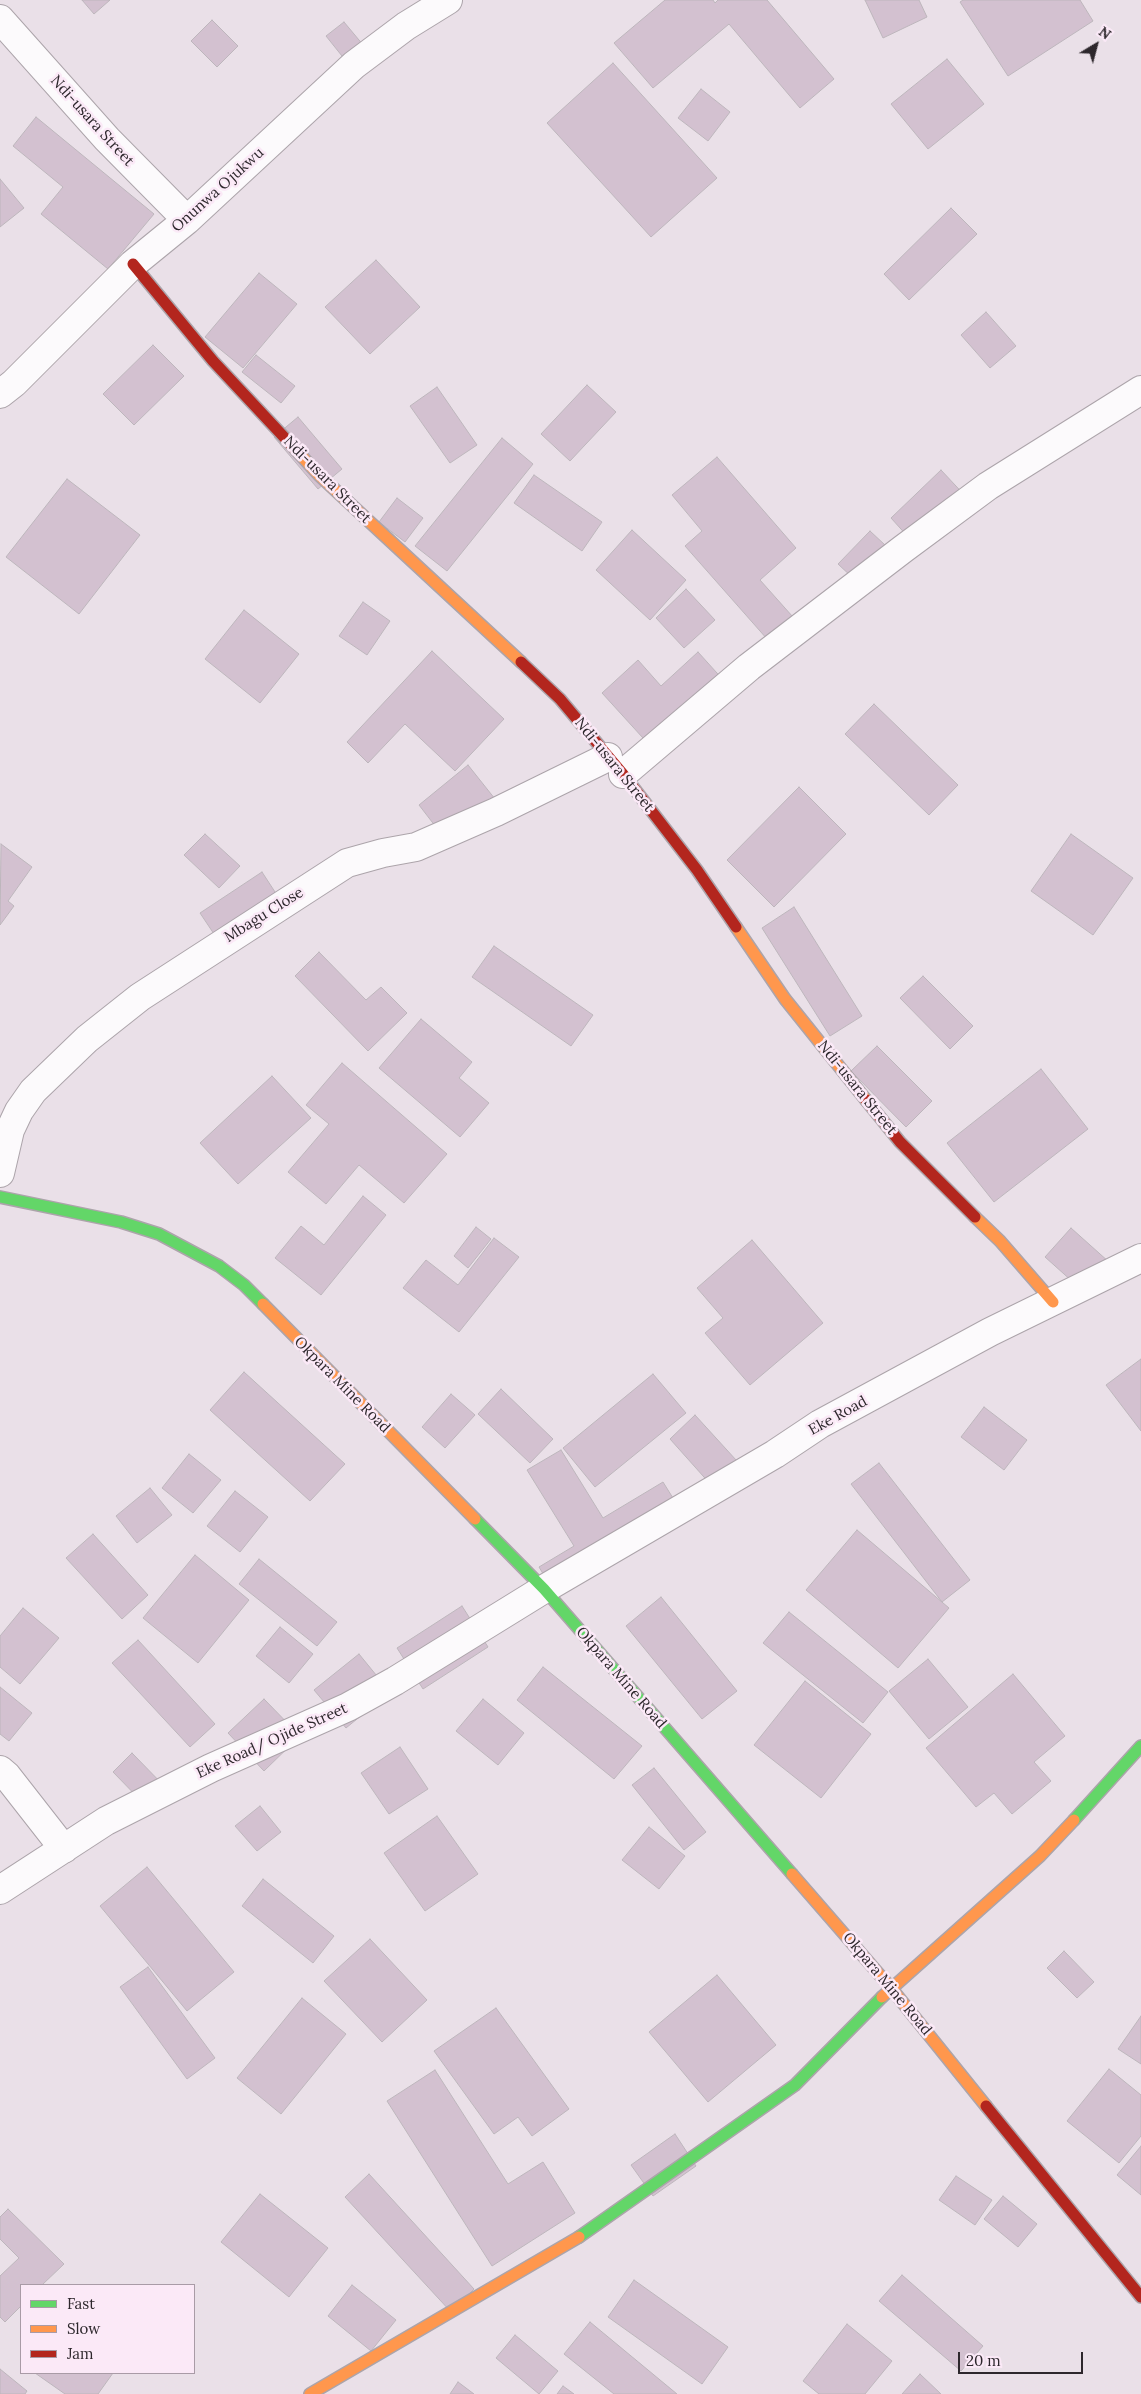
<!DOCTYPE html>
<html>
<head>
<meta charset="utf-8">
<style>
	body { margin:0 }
	#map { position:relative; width:1141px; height:2394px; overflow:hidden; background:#eae0e8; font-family:Lora,serif }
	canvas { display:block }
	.legend { position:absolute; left:20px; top:2284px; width:175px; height:90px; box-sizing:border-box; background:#fbe9f7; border:1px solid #a99ba6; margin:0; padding:6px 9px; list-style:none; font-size:15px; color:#2d272c }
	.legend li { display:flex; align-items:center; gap:10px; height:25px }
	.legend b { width:25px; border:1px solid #a99ba6 }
	.north { position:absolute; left:1071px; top:20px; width:50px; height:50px; -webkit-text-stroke:4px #fbe9f7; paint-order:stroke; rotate:37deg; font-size:14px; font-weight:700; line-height:20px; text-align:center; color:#2d272c }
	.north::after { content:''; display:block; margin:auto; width:18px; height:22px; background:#2d272c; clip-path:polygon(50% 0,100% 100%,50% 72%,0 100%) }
	.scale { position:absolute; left:958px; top:2352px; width:125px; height:22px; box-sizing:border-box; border:2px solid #2d272c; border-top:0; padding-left:6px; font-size:15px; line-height:18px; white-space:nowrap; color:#2d272c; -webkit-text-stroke:4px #fbe9f7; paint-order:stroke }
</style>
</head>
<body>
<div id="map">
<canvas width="1141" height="2394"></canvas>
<ul class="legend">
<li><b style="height:6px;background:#63d668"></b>Fast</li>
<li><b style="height:6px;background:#ff974d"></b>Slow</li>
<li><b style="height:6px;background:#b3261e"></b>Jam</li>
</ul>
<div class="north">N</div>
<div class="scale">20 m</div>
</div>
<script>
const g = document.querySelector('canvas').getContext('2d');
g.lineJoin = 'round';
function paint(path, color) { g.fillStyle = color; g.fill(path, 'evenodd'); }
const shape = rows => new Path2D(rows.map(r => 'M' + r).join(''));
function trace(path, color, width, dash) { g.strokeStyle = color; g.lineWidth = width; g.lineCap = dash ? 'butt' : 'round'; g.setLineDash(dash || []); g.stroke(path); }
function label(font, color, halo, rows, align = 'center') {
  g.font = font + ' Lora,serif'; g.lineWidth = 5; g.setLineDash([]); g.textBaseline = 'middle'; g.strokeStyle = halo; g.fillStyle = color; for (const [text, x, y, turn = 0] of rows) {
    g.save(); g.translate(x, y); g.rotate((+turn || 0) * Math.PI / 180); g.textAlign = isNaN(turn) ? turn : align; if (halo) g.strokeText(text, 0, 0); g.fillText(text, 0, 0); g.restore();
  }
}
const building = shape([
	[82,0,110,0,94,14,82,0],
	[665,0,713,0,715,3,718,0,767,0,834,79,800,108,729,24,653,88,614,43,665,0],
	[865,0,919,0,927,17,883,38,865,0],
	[963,0,1080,0,1093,21,1008,76,960,2,963,0],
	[212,20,238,46,217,67,191,41,212,20],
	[344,22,364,46,346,61,326,36,344,22],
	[947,59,984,104,928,149,891,104,947,59],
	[613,63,717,178,651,237,547,123,613,63],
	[701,89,730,112,708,141,678,118,701,89],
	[36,117,154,214,108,269,41,214,63,187,13,146,36,117],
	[0,179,24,208,0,227,0,179],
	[951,208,977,234,909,300,884,274,951,208],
	[376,260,420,307,370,354,325,307,376,260],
	[259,273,297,304,243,368,205,337,259,273],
	[986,312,1016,346,990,368,961,335,986,312],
	[153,345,184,376,134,425,103,394,153,345],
	[256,355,295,386,281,403,242,372,256,355],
	[587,385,616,412,570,461,541,434,587,385],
	[437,387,477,445,450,463,410,406,437,387],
	[298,417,342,469,318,489,274,437,298,417],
	[502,438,533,464,447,571,415,546,502,438],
	[717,457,796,548,760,580,801,626,775,648,685,546,702,531,672,495,717,457],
	[941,470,970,501,919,549,891,518,941,470],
	[534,475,602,522,582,551,514,503,534,475],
	[67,479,140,535,79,614,6,557,67,479],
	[397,498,423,518,405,542,379,522,397,498],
	[632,530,686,580,650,620,596,570,632,530],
	[870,531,900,559,868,592,838,564,870,531],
	[686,589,715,620,684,648,656,618,686,589],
	[363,602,390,621,367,655,339,636,363,602],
	[244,610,299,654,260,703,205,659,244,610],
	[432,651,504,719,455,771,405,724,368,763,347,742,432,651],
	[698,652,726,683,653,749,602,693,638,660,661,686,698,652],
	[874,704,958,785,929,815,845,734,874,704],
	[468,765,499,804,449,844,419,805,468,765],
	[799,787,846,834,774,907,727,860,799,787],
	[205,834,240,866,219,888,184,855,205,834],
	[1071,834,1133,878,1093,935,1031,891,1071,834],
	[1,844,32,867,8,901,14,906,0,925,1,844],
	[262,872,290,915,228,955,200,913,262,872],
	[794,907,862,1016,830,1036,762,928,794,907],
	[494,946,593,1015,571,1046,472,977,494,946],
	[319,952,366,1000,381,987,407,1013,368,1051,295,976,319,952],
	[923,976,973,1026,950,1049,900,998,923,976],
	[421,1019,472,1062,459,1078,489,1103,460,1137,379,1068,421,1019],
	[877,1046,932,1101,906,1127,851,1071,877,1046],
	[342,1063,447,1154,404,1203,359,1165,326,1204,288,1172,329,1124,306,1105,342,1063],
	[1041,1069,1088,1129,994,1202,947,1143,1041,1069],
	[272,1076,311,1118,238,1184,200,1143,272,1076],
	[363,1196,386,1215,321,1295,275,1258,301,1226,324,1245,363,1196],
	[476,1227,491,1239,468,1268,454,1256,476,1227],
	[1071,1228,1109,1262,1083,1291,1045,1257,1071,1228],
	[494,1238,519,1257,459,1332,403,1288,426,1260,458,1285,494,1238],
	[752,1240,823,1323,750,1385,705,1333,723,1318,697,1288,752,1240],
	[1141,1359,1141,1431,1106,1385,1141,1359],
	[244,1372,345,1464,310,1501,210,1410,244,1372],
	[653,1374,686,1413,595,1487,563,1448,653,1374],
	[501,1389,553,1439,530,1463,478,1414,501,1389],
	[451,1394,475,1415,445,1448,422,1427,451,1394],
	[984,1407,1027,1440,1004,1470,961,1437,984,1407],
	[695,1415,747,1472,720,1495,670,1439,695,1415],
	[561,1450,603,1518,663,1482,686,1519,557,1597,539,1567,574,1546,527,1470,561,1450],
	[189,1454,221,1480,193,1513,162,1488,189,1454],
	[879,1463,970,1580,942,1602,851,1484,879,1463],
	[150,1488,172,1515,137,1543,116,1516,150,1488],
	[235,1491,268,1517,240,1552,207,1526,235,1491],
	[857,1530,949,1608,898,1668,806,1590,857,1530],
	[93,1534,148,1595,122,1619,66,1558,93,1534],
	[195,1555,249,1600,198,1663,143,1618,195,1555],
	[259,1559,337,1622,317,1646,239,1584,259,1559],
	[661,1597,737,1691,702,1719,626,1626,661,1597],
	[462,1606,488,1647,423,1689,397,1648,462,1606],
	[23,1608,59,1638,20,1684,0,1667,0,1636,23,1608],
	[789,1612,888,1692,863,1723,763,1643,789,1612],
	[280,1627,313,1654,289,1683,256,1656,280,1627],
	[138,1640,215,1724,190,1747,112,1663,138,1640],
	[359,1654,390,1692,346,1728,314,1690,359,1654],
	[928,1659,968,1707,929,1739,889,1691,928,1659],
	[543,1667,642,1746,614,1779,517,1700,543,1667],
	[1013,1674,1065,1736,1034,1762,1051,1781,1012,1814,994,1793,976,1807,926,1748,1013,1674],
	[805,1681,871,1734,821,1798,754,1745,805,1681],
	[0,1687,32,1713,9,1741,0,1734,0,1687],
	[264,1699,300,1736,264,1771,228,1733,264,1699],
	[483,1699,524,1733,498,1765,456,1731,483,1699],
	[400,1747,428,1789,389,1814,361,1773,400,1747],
	[132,1753,169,1791,149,1809,113,1772,132,1753],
	[654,1768,706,1832,684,1850,632,1785,654,1768],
	[260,1806,281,1832,257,1851,235,1826,260,1806],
	[437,1816,478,1874,425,1911,384,1853,437,1816],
	[649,1827,685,1856,659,1889,622,1860,649,1827],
	[147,1867,234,1972,187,2011,100,1906,147,1867],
	[263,1879,334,1936,313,1963,242,1906,263,1879],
	[370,1939,427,2000,382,2042,324,1981,370,1939],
	[1064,1951,1094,1982,1077,1998,1047,1968,1064,1951],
	[148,1967,215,2058,187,2079,120,1987,148,1967],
	[717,1975,776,2045,708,2102,649,2032,717,1975],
	[302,1998,346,2034,281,2114,237,2078,302,1998],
	[496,2008,569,2109,532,2136,518,2117,494,2134,434,2051,496,2008],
	[1141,2016,1141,2064,1118,2049,1141,2016],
	[1109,2069,1141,2095,1141,2136,1119,2163,1067,2121,1109,2069],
	[435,2070,508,2184,543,2162,575,2213,492,2266,387,2101,435,2070],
	[675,2134,696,2166,653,2196,631,2165,675,2134],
	[1141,2146,1141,2195,1117,2175,1141,2146],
	[369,2174,474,2289,451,2312,345,2197,369,2174],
	[956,2176,992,2200,975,2225,939,2200,956,2176],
	[260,2194,328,2248,289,2297,221,2242,260,2194],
	[1003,2196,1037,2224,1018,2247,984,2219,1003,2196],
	[8,2209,64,2264,42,2285,21,2285,21,2306,5,2322,0,2317,0,2276,19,2258,0,2239,0,2217,8,2209],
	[902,2275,983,2346,961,2371,879,2301,902,2275],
	[634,2280,728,2347,702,2384,608,2317,634,2280],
	[352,2285,396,2320,371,2351,328,2316,352,2285],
	[590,2322,677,2394,614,2394,564,2354,590,2322],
	[847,2324,892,2361,865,2394,819,2394,803,2381,847,2324],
	[515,2335,558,2371,539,2394,496,2358,515,2335],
	[0,2369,27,2391,25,2394,0,2394,0,2369],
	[35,2373,113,2373,98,2394,65,2394,35,2373],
	[920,2374,941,2394,902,2394,920,2374],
	[458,2382,474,2394,450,2394,458,2382],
	[563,2386,574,2394,557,2394,563,2386]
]);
paint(building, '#d3c1d0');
trace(building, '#bdb6bc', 1);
const street = shape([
	[0,19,107,139,187,220],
	[0,394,14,383,133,264,187,220,354,65,406,26,448,0],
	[623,774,749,667,903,549,988,486,1141,390],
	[0,1173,10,1130,19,1111,33,1091,87,1039,140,997,347,863,383,853,416,847,496,812,608,757],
	[0,1770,7,1776,64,1849],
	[0,1890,106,1821,211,1768,348,1707,395,1681,544,1589,775,1454,820,1424,990,1332,1141,1258]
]);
const fast = shape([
	[0,1197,121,1222,159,1234,219,1266,244,1285,263,1304],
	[475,1519,544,1589,792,1874],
	[1074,1820,1141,1746],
	[579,2237,795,2085,882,1997]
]);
const slow = shape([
	[297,451,319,475,521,662],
	[736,927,785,999,866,1100],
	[975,1217,1000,1241,1053,1302],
	[263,1304,475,1519],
	[792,1874,891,1988,986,2106],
	[882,1997,1040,1856,1074,1820],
	[310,2394,579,2237]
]);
const jam = shape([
	[133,264,213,361,297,451],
	[521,662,560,699,623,774,697,870,736,927],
	[866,1100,900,1142,975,1217],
	[986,2106,1141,2297]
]);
trace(street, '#aca4aa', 30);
trace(fast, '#aca4aa', 14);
trace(slow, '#aca4aa', 14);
trace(jam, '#aca4aa', 14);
trace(street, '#fcfafc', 28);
trace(fast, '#63d668', 11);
trace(slow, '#ff974d', 11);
trace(jam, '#b3261e', 11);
label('15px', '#2d272c', '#fbe9f7', [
	["Ndi-usara Street",92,121,48],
	["Onunwa Ojukwu",218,190,-42],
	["Ndi-usara Street",327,480,45],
	["Ndi-usara Street",614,765,51],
	["Mbagu Close",264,915,-32],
	["Ndi-usara Street",857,1088,51],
	["Okpara Mine Road",342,1385,45],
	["Eke Road",838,1416,-29],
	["Okpara Mine Road",621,1678,49],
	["Eke Road/ Ojide Street",272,1741,-24],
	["Okpara Mine Road",887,1984,50]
]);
</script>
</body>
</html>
